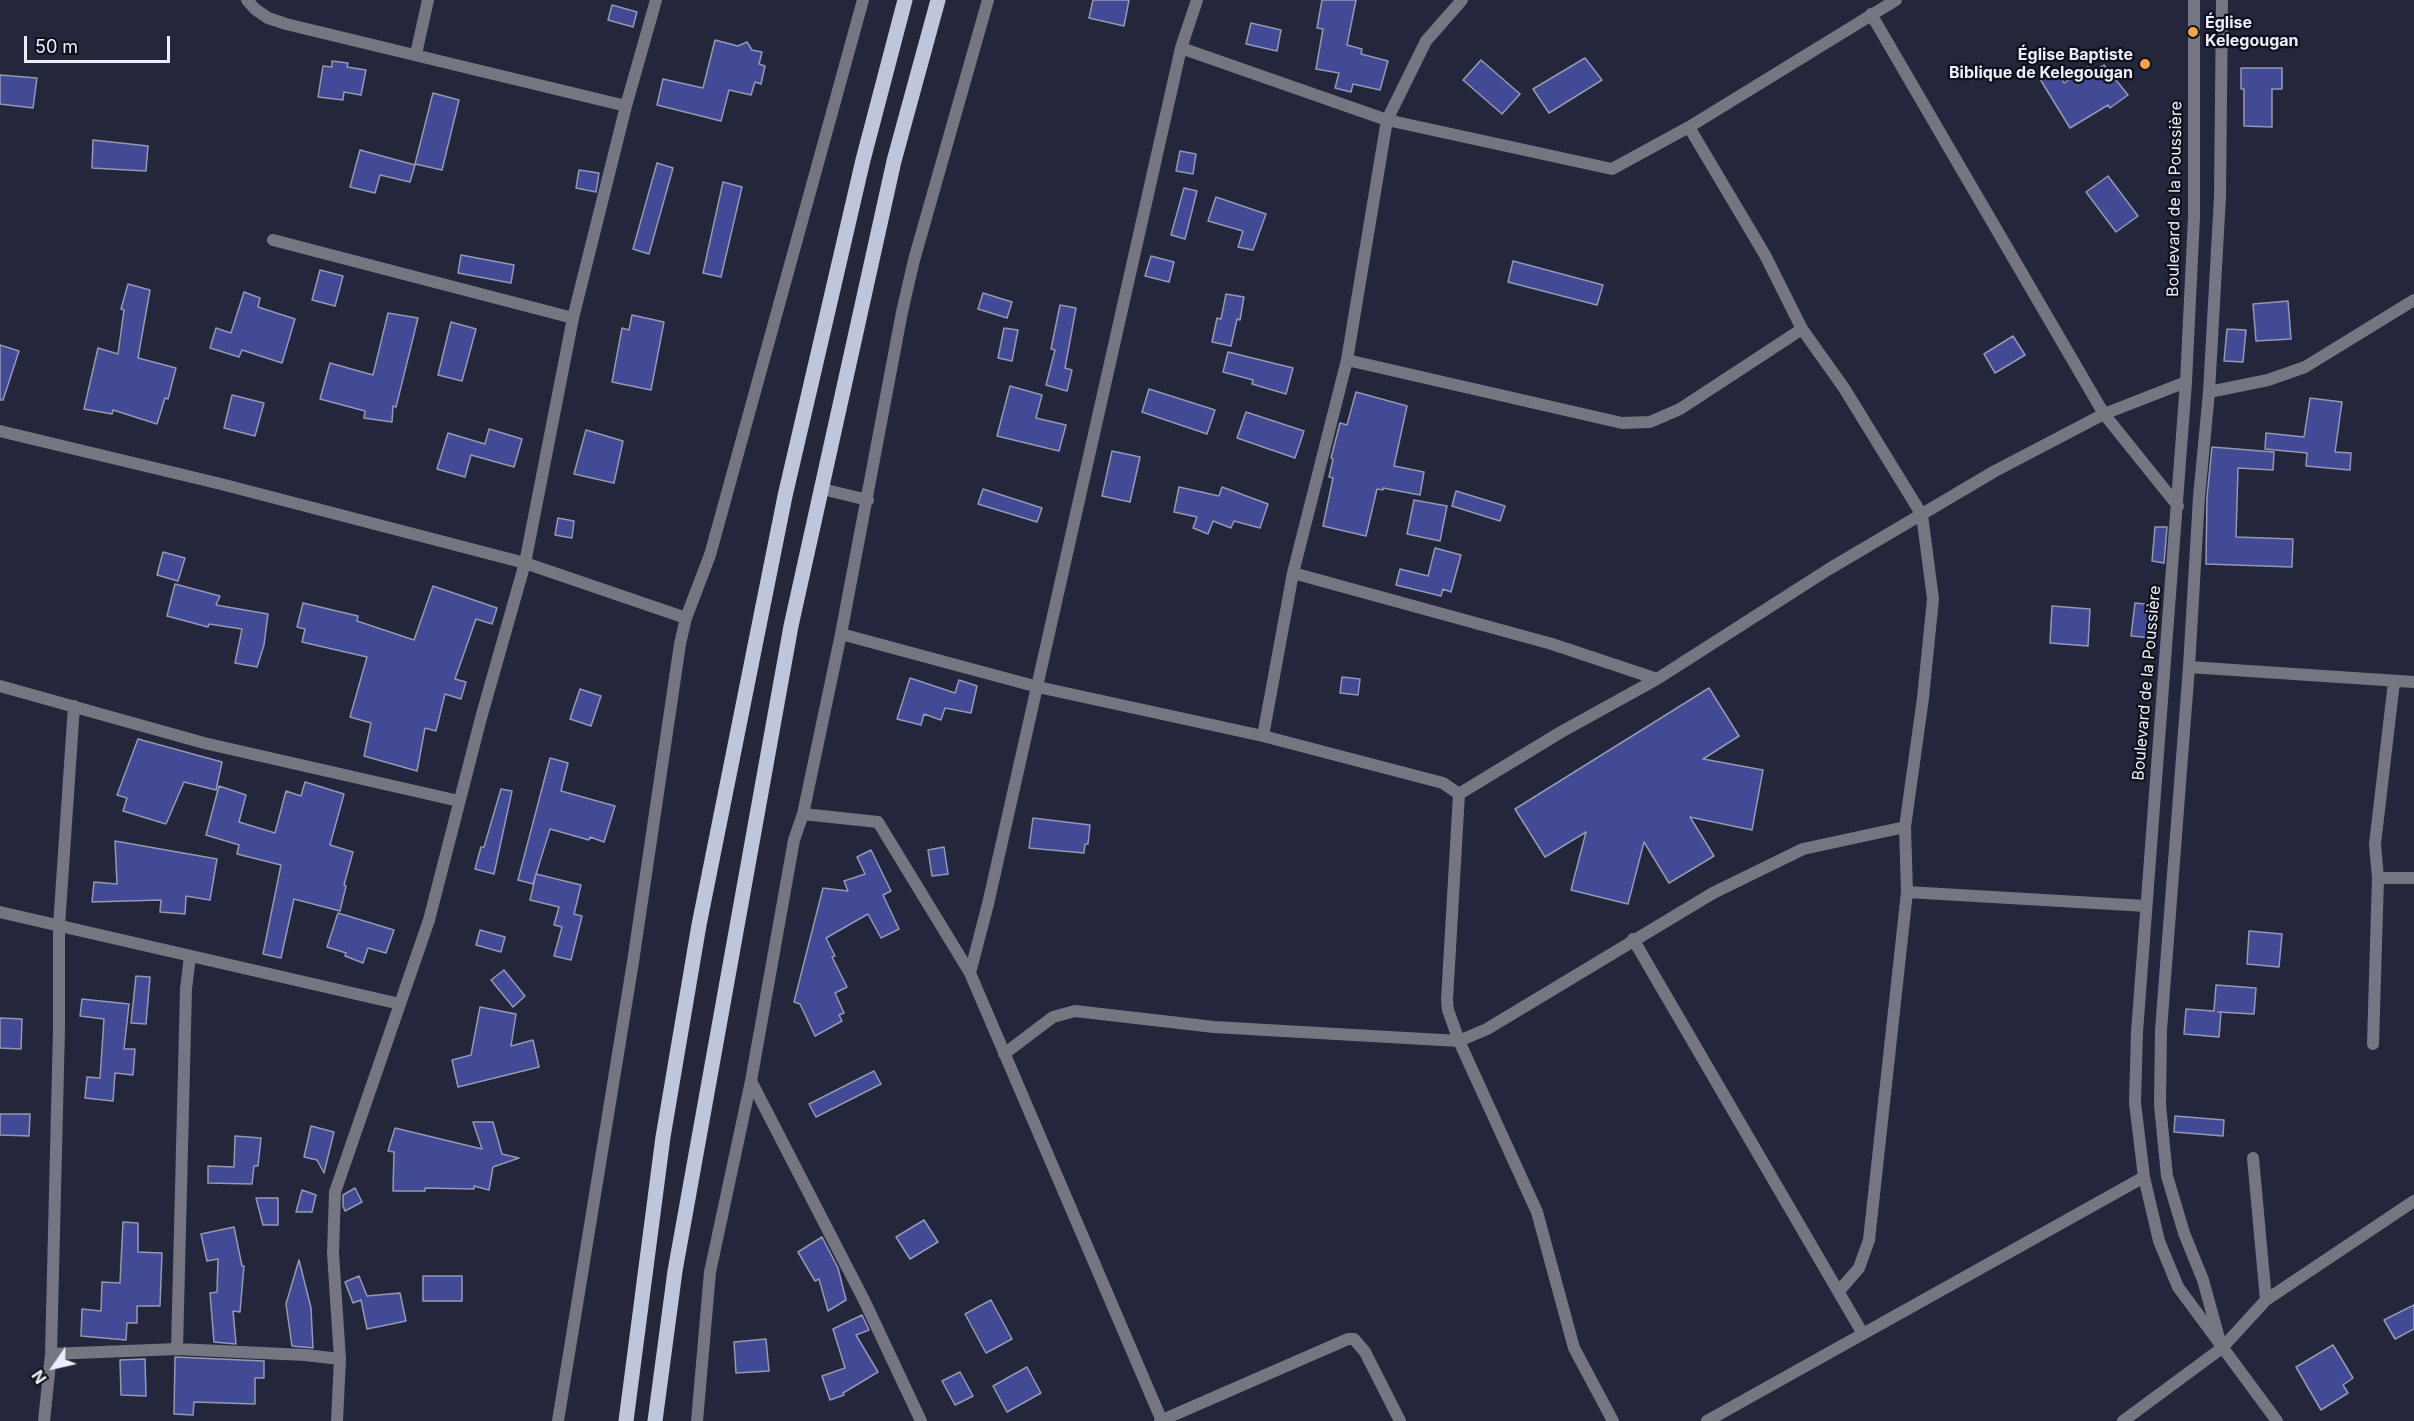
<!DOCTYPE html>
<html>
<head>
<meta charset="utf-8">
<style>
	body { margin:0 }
	#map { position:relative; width:2414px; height:1421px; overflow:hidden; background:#24273b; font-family:Inter,sans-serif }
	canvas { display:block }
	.north { position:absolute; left:24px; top:1337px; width:60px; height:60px; -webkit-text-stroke:4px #0f111a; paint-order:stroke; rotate:236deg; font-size:16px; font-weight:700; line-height:24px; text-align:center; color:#eceefc }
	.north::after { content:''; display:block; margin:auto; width:21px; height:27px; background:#eceefc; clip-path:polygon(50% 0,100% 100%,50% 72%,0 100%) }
	.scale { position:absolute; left:24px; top:36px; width:146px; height:27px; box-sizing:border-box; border:3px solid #eceefc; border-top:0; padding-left:8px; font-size:18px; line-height:21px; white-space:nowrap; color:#eceefc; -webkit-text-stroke:4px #0f111a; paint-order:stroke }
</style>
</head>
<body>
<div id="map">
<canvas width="2414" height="1421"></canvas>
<div class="north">N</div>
<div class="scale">50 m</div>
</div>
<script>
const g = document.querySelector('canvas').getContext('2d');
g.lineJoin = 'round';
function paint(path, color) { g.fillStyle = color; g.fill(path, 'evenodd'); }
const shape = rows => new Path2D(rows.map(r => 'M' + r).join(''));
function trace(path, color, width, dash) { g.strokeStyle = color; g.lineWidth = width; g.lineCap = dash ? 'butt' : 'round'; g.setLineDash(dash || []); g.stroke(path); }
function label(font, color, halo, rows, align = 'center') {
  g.font = font + ' Inter,sans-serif'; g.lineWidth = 4.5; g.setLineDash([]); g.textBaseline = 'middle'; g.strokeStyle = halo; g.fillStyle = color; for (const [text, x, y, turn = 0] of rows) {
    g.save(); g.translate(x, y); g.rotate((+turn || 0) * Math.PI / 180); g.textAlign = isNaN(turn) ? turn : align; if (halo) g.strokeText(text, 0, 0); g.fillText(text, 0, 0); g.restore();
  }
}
const building = shape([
	[1093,0,1129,0,1124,26,1089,18,1093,0],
	[1322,0,1356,0,1347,45,1362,49,1361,54,1388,61,1380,90,1353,84,1351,92,1335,88,1339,73,1316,69,1323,29,1317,28,1322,0],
	[612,5,637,12,633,27,608,20,612,5],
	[1251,23,1281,30,1277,51,1246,44,1251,23],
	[715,40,738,46,747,42,752,50,762,52,759,64,765,66,761,84,755,82,751,95,729,90,721,121,657,105,663,79,703,88,715,40],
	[1585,58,1602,80,1549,113,1533,89,1585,58],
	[1481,60,1520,94,1502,114,1463,80,1481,60],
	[332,61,348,63,347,67,366,70,361,95,344,92,343,100,318,97,323,66,332,67,332,61],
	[2104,65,2128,95,2110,108,2108,105,2070,128,2040,79,2056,69,2064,83,2088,67,2092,73,2104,65],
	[2241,68,2282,68,2282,89,2272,89,2272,127,2244,126,2244,89,2241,89,2241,68],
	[0,75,37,78,33,108,0,104,0,75],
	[433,93,459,100,442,170,415,164,433,93],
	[93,140,148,146,146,171,92,168,93,140],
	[360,150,415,165,410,182,380,175,375,193,350,187,360,150],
	[1180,151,1196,154,1193,174,1176,171,1180,151],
	[657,163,673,168,649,254,633,249,657,163],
	[579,170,599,173,596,192,576,188,579,170],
	[2108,176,2138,216,2116,232,2086,192,2108,176],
	[723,182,742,187,721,277,703,273,723,182],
	[1184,188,1197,191,1185,239,1171,235,1184,188],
	[1216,197,1266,214,1253,250,1238,247,1243,231,1208,221,1216,197],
	[461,255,514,265,511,283,458,273,461,255],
	[1151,256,1174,262,1169,282,1145,276,1151,256],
	[1513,261,1603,285,1597,305,1508,282,1513,261],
	[320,270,343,276,335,306,312,300,320,270],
	[128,284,150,290,138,358,176,368,168,399,165,398,157,424,113,410,112,414,84,409,98,348,118,354,124,310,121,309,128,284],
	[244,292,260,298,258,307,295,319,282,363,242,350,239,357,210,348,216,328,231,333,244,292],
	[983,293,1012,302,1007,318,978,309,983,293],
	[1226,294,1244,297,1240,320,1237,319,1231,346,1212,342,1217,318,1221,319,1226,294],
	[2288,301,2291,339,2256,341,2253,304,2288,301],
	[1060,305,1076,308,1065,368,1072,370,1067,391,1046,385,1055,350,1051,349,1060,305],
	[388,313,418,318,396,407,393,406,392,422,364,418,365,411,320,399,330,363,373,375,388,313],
	[632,315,664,322,651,390,612,382,622,328,629,330,632,315],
	[451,322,476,329,462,381,438,375,451,322],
	[1004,328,1018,330,1012,361,998,358,1004,328],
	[2227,329,2246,330,2243,362,2224,361,2227,329],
	[2013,336,2025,355,1995,373,1984,354,2013,336],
	[0,345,19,351,3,400,0,400,0,345],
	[1228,352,1293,368,1286,394,1252,384,1253,380,1223,372,1228,352],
	[1010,386,1042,395,1036,418,1066,425,1059,451,997,436,1010,386],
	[1149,389,1215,410,1207,434,1142,412,1149,389],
	[1356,392,1407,406,1394,466,1424,472,1420,495,1383,488,1383,490,1377,489,1366,536,1323,526,1333,478,1329,477,1333,459,1331,458,1340,423,1347,425,1356,392],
	[232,395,264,403,255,436,224,428,232,395],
	[2310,398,2342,402,2335,452,2351,453,2350,470,2306,466,2307,453,2265,449,2266,433,2304,437,2310,398],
	[1246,412,1304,431,1295,458,1237,438,1246,412],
	[489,429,522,439,514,467,471,455,465,477,437,469,448,433,485,444,489,429],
	[586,430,623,441,614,483,574,474,586,430],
	[2212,447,2274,452,2273,470,2238,468,2236,537,2293,539,2292,567,2206,564,2207,497,2212,447],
	[1112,451,1140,457,1130,502,1102,496,1112,451],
	[1179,487,1219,496,1222,487,1268,504,1260,528,1234,521,1231,528,1213,521,1208,534,1193,528,1197,517,1174,512,1179,487],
	[983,489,1042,508,1037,522,978,504,983,489],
	[1456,491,1505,506,1500,521,1452,506,1456,491],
	[1414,500,1447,506,1440,541,1407,534,1414,500],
	[558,518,574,521,572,538,555,535,558,518],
	[2155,527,2167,527,2164,563,2152,561,2155,527],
	[1435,548,1461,555,1451,592,1443,589,1441,596,1396,585,1400,569,1428,576,1435,548],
	[163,552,185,558,178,581,157,575,163,552],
	[175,584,220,596,216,605,268,614,264,645,257,667,235,663,242,629,209,624,208,627,167,616,175,584],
	[433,586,497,608,492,624,476,619,455,679,466,682,461,699,445,694,436,731,425,728,417,771,364,756,371,723,350,717,367,657,302,642,305,629,297,627,303,603,358,616,357,621,414,640,433,586],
	[2135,603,2155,605,2152,638,2131,636,2135,603],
	[2052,606,2090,609,2088,646,2050,643,2052,606],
	[1342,677,1360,679,1358,695,1340,693,1342,677],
	[910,678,955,693,959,680,977,686,971,713,945,708,941,720,924,714,921,725,897,719,910,678],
	[1709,688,1739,736,1703,759,1763,770,1752,830,1690,817,1714,856,1669,883,1644,842,1628,904,1571,890,1586,832,1545,857,1515,809,1709,688],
	[580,689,601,696,591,726,570,719,580,689],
	[138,739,222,762,216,790,184,782,166,824,123,811,127,798,117,795,138,739],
	[550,758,568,763,561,791,615,806,604,842,590,837,589,840,550,829,533,884,518,880,550,758],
	[305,782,344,794,330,845,353,852,344,885,346,886,340,911,294,899,281,958,263,954,281,865,237,854,239,845,206,835,219,786,246,795,239,822,275,833,286,791,301,796,305,782],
	[501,789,512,791,494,874,475,869,481,847,484,847,501,789],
	[1033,818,1090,825,1088,844,1085,844,1084,853,1029,848,1033,818],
	[115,841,217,859,210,900,186,896,185,914,160,912,161,900,92,902,94,882,117,884,115,841],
	[944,847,948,874,932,876,928,850,944,847],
	[871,850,891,891,883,895,899,929,881,938,868,914,826,938,835,956,832,957,847,987,835,993,844,1013,839,1015,842,1021,815,1036,800,1004,794,1002,823,888,848,891,844,881,865,874,857,857,871,850],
	[536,874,581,885,574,914,582,916,571,960,554,956,562,927,554,925,559,907,530,900,536,874],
	[338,913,394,930,386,953,368,948,363,963,345,956,346,953,327,947,338,913],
	[480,930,505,937,501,952,476,945,480,930],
	[2249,931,2282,934,2279,967,2247,964,2249,931],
	[504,970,525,996,513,1007,491,980,504,970],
	[136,976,150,977,146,1024,131,1023,136,976],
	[2216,985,2256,988,2254,1014,2218,1012,2221,1012,2219,1037,2184,1034,2186,1009,2214,1011,2216,985],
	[82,999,129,1004,124,1049,135,1049,133,1075,115,1073,113,1101,85,1098,87,1077,100,1078,104,1019,80,1016,82,999],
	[480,1007,516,1014,511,1046,533,1040,539,1067,458,1087,452,1060,471,1055,480,1007],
	[0,1018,22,1019,21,1049,0,1048,0,1018],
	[874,1071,881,1084,816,1117,809,1104,874,1071],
	[0,1114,30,1114,29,1136,0,1135,0,1114],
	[2175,1116,2224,1120,2223,1136,2174,1132,2175,1116],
	[473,1122,493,1122,502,1154,519,1158,493,1167,489,1190,474,1186,474,1189,425,1188,425,1191,393,1191,394,1152,388,1151,395,1128,482,1149,473,1122],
	[311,1126,334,1132,324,1173,317,1160,304,1157,311,1126],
	[235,1136,261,1138,258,1166,254,1166,252,1184,208,1183,208,1166,234,1167,235,1136],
	[355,1188,362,1202,345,1211,343,1206,343,1195,355,1188],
	[302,1190,316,1195,312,1212,296,1212,302,1190],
	[256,1198,278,1198,278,1225,263,1225,256,1198],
	[924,1220,938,1242,910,1259,896,1237,924,1220],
	[123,1222,138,1223,138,1252,162,1253,160,1306,137,1306,137,1323,127,1323,126,1340,81,1336,82,1309,101,1311,102,1282,120,1283,123,1222],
	[234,1227,242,1266,244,1266,240,1312,233,1311,236,1344,214,1342,210,1293,217,1292,218,1259,207,1261,201,1234,234,1227],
	[822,1237,838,1268,846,1300,828,1311,819,1279,815,1281,798,1252,822,1237],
	[299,1260,311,1308,313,1348,292,1346,286,1304,299,1260],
	[359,1276,367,1296,400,1293,406,1321,367,1329,361,1300,353,1303,345,1282,359,1276],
	[423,1276,462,1276,462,1301,423,1301,423,1276],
	[991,1300,1012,1339,986,1353,965,1314,991,1300],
	[2414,1305,2414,1329,2395,1339,2384,1320,2414,1305],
	[862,1315,869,1330,856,1335,878,1372,843,1393,844,1395,830,1400,822,1376,845,1368,833,1329,862,1315],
	[766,1339,769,1371,736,1373,734,1342,766,1339],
	[2333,1345,2353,1378,2343,1385,2348,1393,2321,1410,2296,1367,2333,1345],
	[175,1357,264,1361,264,1378,255,1378,255,1404,194,1402,193,1415,174,1414,175,1357],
	[145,1359,146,1396,121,1395,120,1360,145,1359],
	[1027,1367,1041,1393,1007,1412,993,1386,1027,1367],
	[960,1372,973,1396,955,1405,942,1381,960,1372]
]);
paint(building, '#424995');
trace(building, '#9499b3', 1.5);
trace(shape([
	[247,0,255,9,268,18,286,24,626,106],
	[2194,0,2194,217,2186,382,2137,1032,2135,1103,2144,1177,2159,1241,2178,1287,2277,1421],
	[1871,14,2104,414,2178,506],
	[1181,48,1387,120,1612,169,1689,127,1896,0],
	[416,54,428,0],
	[1689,127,1765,255,1802,329,1844,388,1922,515,1933,599,1923,698,1905,827],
	[273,240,573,318],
	[1347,360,1622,423,1650,422,1680,409,1802,329],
	[2209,392,2268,380,2305,367,2414,300],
	[0,431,221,484,525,563,686,618],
	[822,489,868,500],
	[1293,573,1552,644,1657,679],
	[841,634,1038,687,1263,736,1443,783,1459,794,1561,732,1657,679,1829,569,1995,471,2104,414,2186,382],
	[2189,667,2414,682],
	[2394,682,2375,844,2378,878,2414,878],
	[0,686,204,743,459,801],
	[1263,736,1293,573,1347,360,1387,120,1426,41,1462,0],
	[1459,794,1447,1000,1448,1010,1459,1041,1537,1212,1574,1348,1613,1421],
	[803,814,878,822,970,973],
	[0,912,400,1004],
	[1633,939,1863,1334],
	[2373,1044,2378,878],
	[1004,1054,1053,1017,1075,1011,1214,1027,1459,1041,1487,1029,1713,893,1803,849,1905,827,1907,892],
	[2253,1158,2266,1300],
	[1839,1291,1859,1268,1869,1240,1907,892,2146,906],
	[2219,1338,2203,1280,2184,1233,2167,1176,2160,1105,2161,1030,2189,667,2199,497,2209,392,2220,197,2222,0],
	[177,1349,186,989,190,956],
	[51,1354,177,1349,305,1355,340,1359],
	[44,1421,51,1354,59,1029,59,926,74,706],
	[337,1421,340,1359,333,1253,335,1192,429,920,481,718,525,563,573,318,626,106,656,0],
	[558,1421,633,962,680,644,686,618,710,555,863,0],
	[697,1421,710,1272,751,1081],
	[921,1421,864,1300,751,1081,794,840,803,814,841,634,902,312,914,260,988,0],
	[1160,1421,1348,1339,1354,1339,1365,1352,1400,1421],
	[1162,1421,970,973,988,904,1181,48,1197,0],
	[1707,1421,2144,1177],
	[2123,1421,2222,1348,2266,1300,2414,1201]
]), '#747782', 12);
trace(shape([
	[626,1421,663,1137,699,925,785,496,863,160,905,0],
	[655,1421,675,1271,791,626,894,161,938,0]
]), '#c1c5dc', 15);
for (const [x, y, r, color] of [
	[2193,32,6,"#f5a345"],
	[2145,64,6,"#f5a345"]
]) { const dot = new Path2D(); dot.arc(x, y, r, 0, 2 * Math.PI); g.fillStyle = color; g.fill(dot); trace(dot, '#0f111a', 2); }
label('bold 16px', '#eceefc', '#0f111a', [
	["Église",2205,23],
	["Kelegougan",2205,41],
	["Église Baptiste",2133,55,"right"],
	["Biblique de Kelegougan",2133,73,"right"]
], 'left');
label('16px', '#eceefc', '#0f111a', [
	["Boulevard de la Poussière",2175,199,-89],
	["Boulevard de la Poussière",2147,683,-85]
]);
</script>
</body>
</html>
